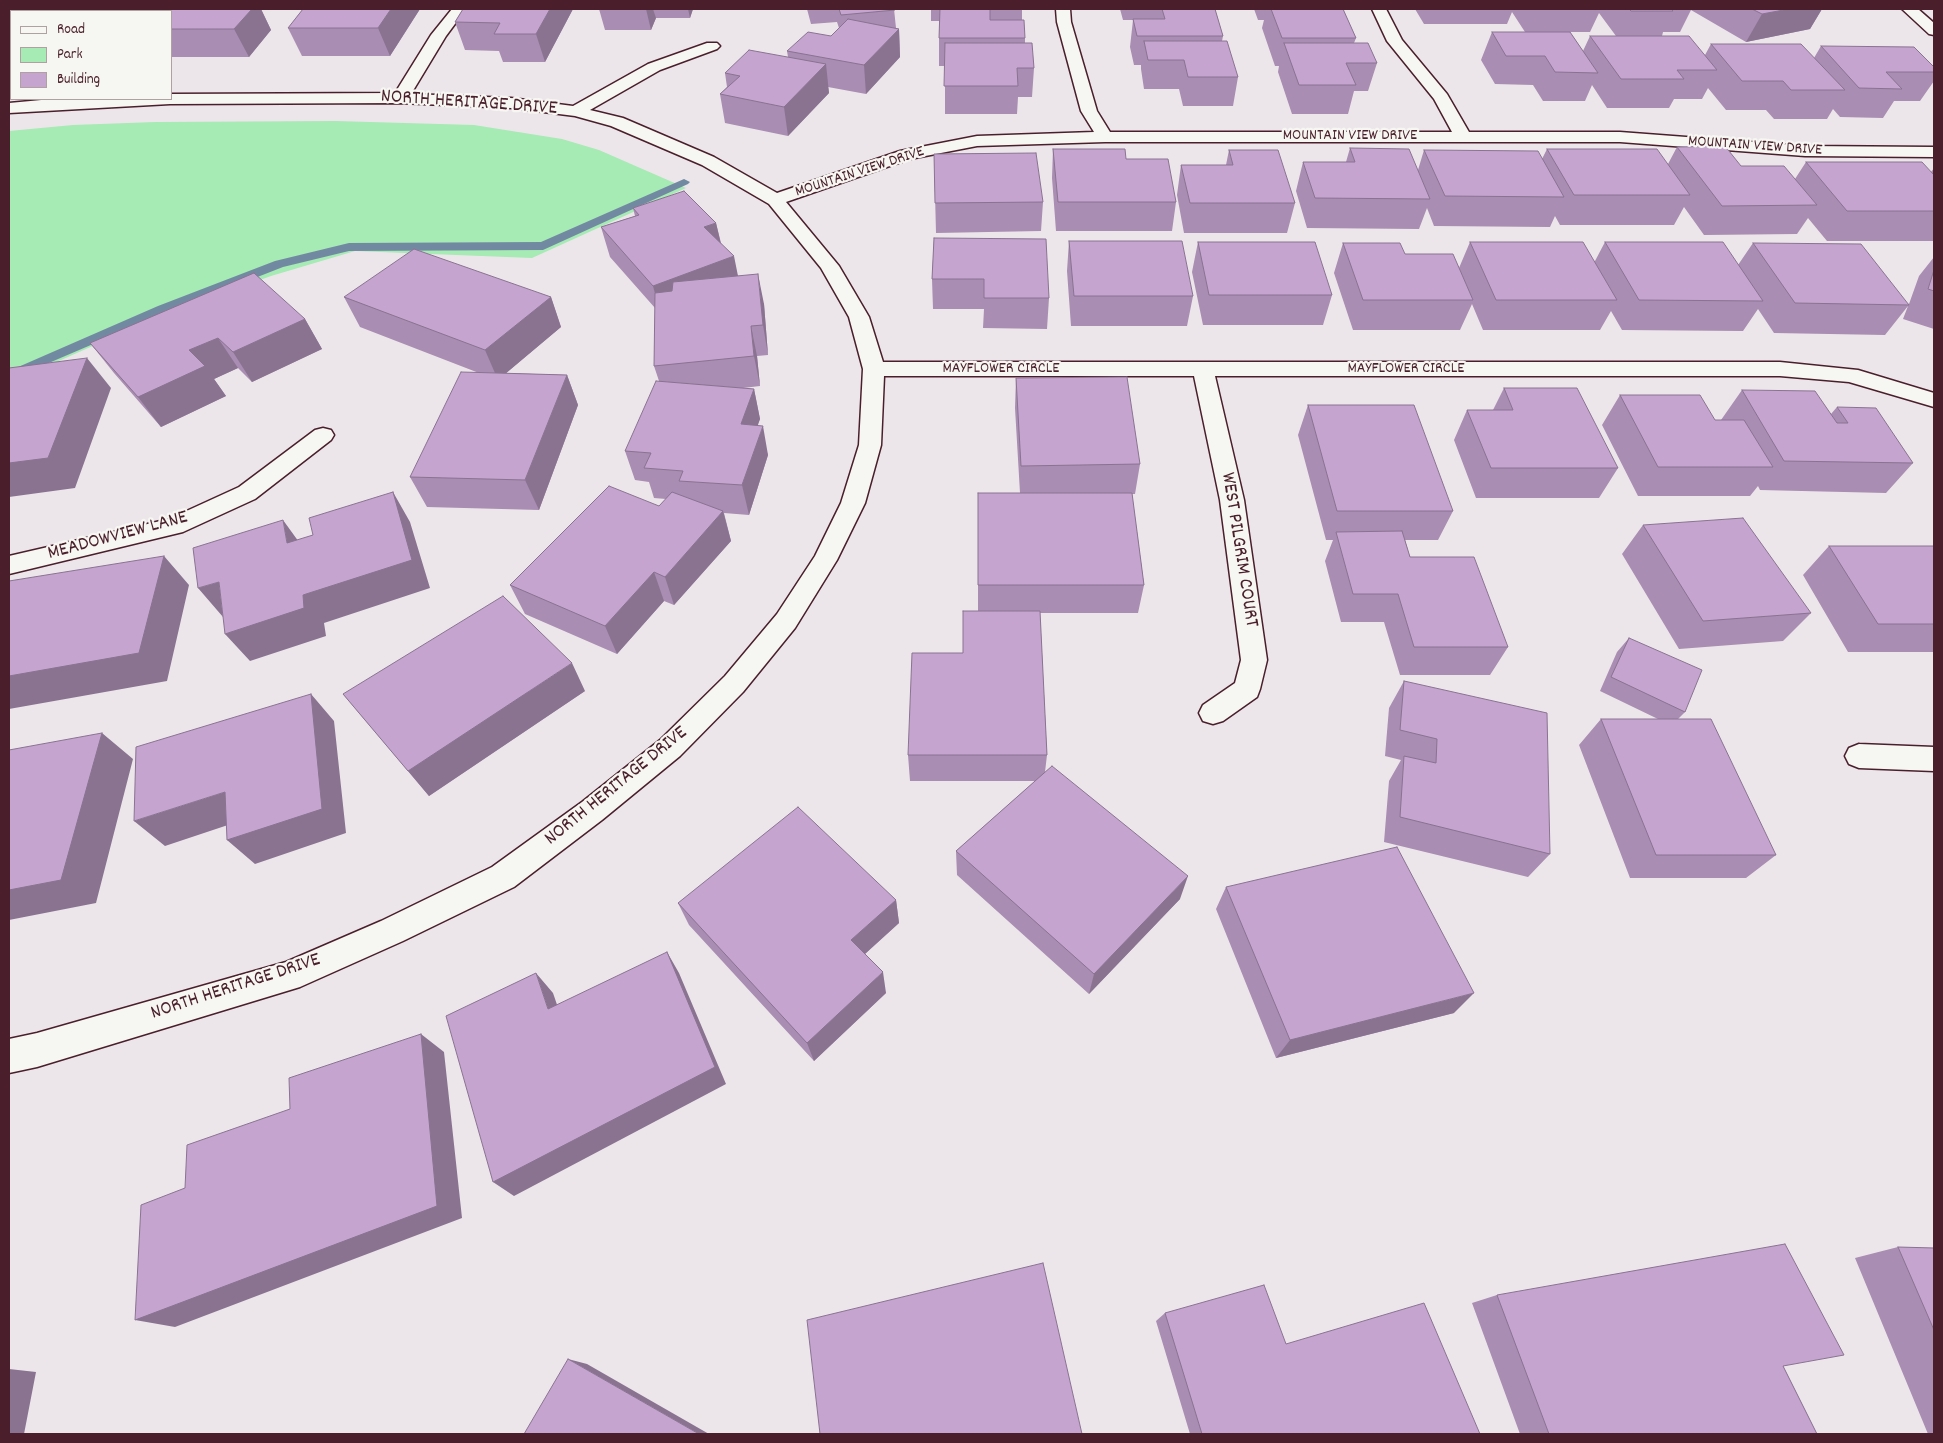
<!DOCTYPE html>
<html>
<head>
<meta charset="utf-8">
<style>
	body { margin:0 }
	#map { position:relative; width:1943px; height:1443px; overflow:hidden; background:#ece6eb; font-family:Dekko,sans-serif }
	canvas { display:block }
	.frame { position:absolute; inset:0; border:10px solid #4a1f2b; pointer-events:none }
	.legend { position:absolute; left:10px; top:10px; width:162px; height:90px; box-sizing:border-box; background:#f6f6f2; border:1px solid #b1a0a2; margin:0; padding:6px 9px; list-style:none; font-size:15px; color:#4a1f2b }
	.legend li { display:flex; align-items:center; gap:10px; height:25px }
	.legend b { width:25px; border:1px solid #b1a0a2 }
</style>
</head>
<body>
<div id="map">
<canvas width="1943" height="1443"></canvas>
<div class="frame"></div>
<ul class="legend">
<li><b style="height:6px;background:#f6f6f2"></b>Road</li>
<li><b style="height:14px;background:#a6eab4"></b>Park</li>
<li><b style="height:14px;background:#c5a4cf"></b>Building</li>
</ul>
</div>
<script>
const g = document.querySelector('canvas').getContext('2d');
g.lineJoin = 'round';
function paint(path, color) { g.fillStyle = color; g.fill(path, 'evenodd'); }
const shape = rows => new Path2D(rows.map(r => 'M' + r).join(''));
function trace(path, color, width, dash) { g.strokeStyle = color; g.lineWidth = width; g.lineCap = dash ? 'butt' : 'round'; g.setLineDash(dash || []); g.stroke(path); }
function label(font, color, halo, rows, align = 'center') {
  g.font = font + ' Dekko,sans-serif'; g.lineWidth = 4.5; g.setLineDash([]); g.textBaseline = 'middle'; g.strokeStyle = halo; g.fillStyle = color; for (const [text, x, y, turn = 0] of rows) {
    g.save(); g.translate(x, y); g.rotate((+turn || 0) * Math.PI / 180); g.textAlign = isNaN(turn) ? turn : align; if (halo) g.strokeText(text, 0, 0); g.fillText(text, 0, 0); g.restore();
  }
}
paint(shape([
	[336,121,474,125,562,139,599,150,686,188,532,258,355,251,271,276,165,314,9,383,9,131,73,125,155,122]
]), '#a6eab4');
paint(shape([
	[684,179,690,182,688,184,543,250,349,251,283,267,168,312,9,380,9,371,158,306,275,261,349,243,541,242,684,179]
]), '#728aa1');
const minor = shape([
	[21,9,37,9,36,11,20,11,21,9],
	[452,9,466,9,446,36,411,94,511,98,573,106,648,64,707,43,717,43,720,46,717,49,660,70,590,110,623,118,714,157,777,193,900,151,977,136,1094,132,1081,111,1057,22,1056,9,1070,9,1071,22,1097,111,1110,132,1452,132,1434,99,1387,41,1372,9,1386,9,1402,40,1447,94,1469,132,1620,132,1805,146,1934,147,1934,157,1805,156,1620,142,1105,142,977,146,910,159,786,202,839,266,869,317,883,362,1780,362,1858,370,1934,393,1934,407,1849,382,1780,376,1215,376,1244,500,1267,660,1260,689,1257,697,1223,721,1213,724,1203,721,1199,713,1203,705,1235,683,1241,660,1220,500,1194,376,884,376,881,445,865,503,837,560,795,628,743,692,680,756,602,820,514,887,403,941,300,987,37,1067,9,1073,9,1039,37,1033,286,962,381,921,492,867,582,802,660,740,725,676,777,614,815,556,841,503,859,445,863,369,849,317,821,268,769,204,702,165,611,126,575,116,511,108,400,103,170,104,9,113,9,103,52,99,171,99,171,94,395,93,431,35,452,9],
	[1902,9,1918,9,1934,23,1934,35,1929,34,1902,9],
	[11,20,11,31,9,32,9,21,11,20],
	[323,428,331,430,334,435,331,440,255,499,183,532,9,574,9,556,169,519,239,487,315,430,323,428],
	[1859,744,1934,747,1934,771,1859,768,1849,764,1845,756,1849,748,1859,744]
]);
trace(minor, '#4a1f2b', 3);
paint(minor, '#f6f6f2');
paint(shape([
	[74,9,261,9,271,30,249,57,171,57,171,11,75,11],
	[303,9,420,9,390,56,302,56,288,28],
	[463,9,573,9,545,62,503,62,499,51,465,50,455,22],
	[599,9,693,9,690,18,656,18,651,30,605,30],
	[807,9,894,9,896,28,899,29,900,57,866,94,828,87,829,93,788,136,725,123,720,94,727,87,725,73,788,57,787,51,831,36,839,28,837,22,811,24],
	[931,9,1022,9,1022,20,1025,38,1025,43,1034,68,1032,97,1018,97,1017,114,945,114,945,66,939,66,939,21,931,21],
	[1120,9,1215,9,1223,36,1222,41,1238,77,1233,106,1183,106,1179,89,1144,89,1141,69,1141,65,1134,65,1130,47,1133,20,1123,20],
	[1254,9,1343,9,1356,38,1354,43,1377,63,1368,91,1354,91,1348,114,1292,114,1278,72,1279,66,1275,66,1262,28,1264,20,1258,20],
	[1415,9,1822,9,1810,29,1746,42,1691,10,1680,32,1663,32,1662,36,1705,55,1711,44,1814,58,1821,46,1934,67,1934,81,1920,101,1894,101,1883,118,1840,117,1833,109,1827,119,1774,119,1766,110,1726,110,1708,88,1702,99,1674,99,1669,108,1607,108,1592,85,1585,101,1543,101,1533,85,1495,84,1481,60,1492,32,1525,32,1512,12,1507,24,1424,24],
	[1599,13,1616,36,1590,36,1583,51,1570,32,1590,32],
	[1677,147,1741,166,1795,179,1806,162,1931,172,1934,168,1934,241,1827,241,1808,218,1797,234,1704,235,1684,207,1674,225,1560,225,1555,216,1550,227,1434,226,1427,208,1419,229,1307,228,1296,191,1303,162,1346,162,1350,148,1418,170,1424,150,1542,159,1547,149,1668,164],
	[1053,149,1126,159,1176,202,1172,231,1056,231,1052,178],
	[1229,150,1295,203,1287,233,1184,233,1177,195,1181,165,1226,165],
	[934,154,1043,202,1041,231,936,233],
	[633,208,716,223,721,243,738,276,764,304,768,355,757,356,760,386,743,388,754,389,760,419,757,425,768,455,749,515,724,513,731,541,674,605,664,601,617,654,525,614,510,585,659,506,666,499,654,498,649,482,635,480,625,451,659,381,654,366,655,308,610,257,601,227,635,216],
	[934,238,1049,298,1047,329,983,328,984,309,933,309,932,279],
	[1069,241,1193,296,1187,326,1071,326,1067,271],
	[1198,242,1332,295,1323,325,1203,325,1192,272],
	[1470,242,1595,261,1605,242,1738,265,1753,243,1909,304,1919,276,1934,257,1934,329,1903,319,1908,306,1885,335,1774,333,1758,309,1743,331,1622,330,1611,311,1600,330,1483,330,1472,304,1460,330,1353,330,1334,273,1343,243,1405,254,1459,268],
	[344,297,551,297,561,327,506,373,567,375,578,405,539,510,427,507,410,477,479,373,360,327],
	[305,319,322,349,252,382,238,368,214,379,226,396,161,427,114,373,90,343],
	[1016,378,1140,464,1135,494,1132,494,1144,585,1138,613,1040,613,1047,755,1045,772,1180,899,1089,994,957,875,956,851,1035,781,910,781,908,755,963,653,978,611,978,493,1020,493,1015,408],
	[1504,388,1618,468,1599,498,1476,498,1454,440,1467,410,1493,410],
	[1742,390,1831,414,1837,407,1913,463,1886,493,1760,490,1758,486,1750,496,1638,496,1602,425,1620,395,1715,420,1721,420],
	[1308,405,1453,511,1438,540,1405,540,1410,557,1508,647,1490,675,1400,675,1384,622,1341,622,1325,561,1333,540,1326,540,1298,435],
	[1643,525,1811,613,1783,641,1679,649,1622,554],
	[1829,546,1934,546,1934,652,1848,652,1803,575],
	[1629,638,1685,712,1678,719,1776,855,1746,878,1630,878,1579,745,1601,719,1658,719,1600,691,1617,652],
	[1404,681,1550,854,1528,877,1384,842,1389,781,1401,760,1385,756,1389,708],
	[585,691,429,796,343,694],
	[1226,887,1454,1013,1276,1058,1216,909],
	[896,900,899,923,865,954,886,993,814,1061,689,925,678,903],
	[1898,1247,1934,1248,1934,1434,1928,1434,1855,1258],
	[1497,1295,1783,1366,1817,1434,1520,1434,1472,1303],
	[1165,1313,1286,1344,1480,1434,1190,1434,1156,1321]
]), '#a98db2');
paint(shape([
	[238,9,261,9,271,30,249,57,234,29],
	[391,9,420,9,390,56,378,28],
	[550,9,573,9,545,62,536,34],
	[646,9,653,9,656,18,651,30],
	[688,9,693,9,690,18],
	[1789,9,1822,9,1810,29,1746,42,1762,14],
	[899,29,900,57,866,94,864,65],
	[826,64,829,93,788,136,784,107],
	[716,223,723,253,704,227],
	[734,256,740,286,661,316,653,286],
	[758,274,764,304,768,355,763,325],
	[551,297,561,327,498,380,485,350],
	[305,319,322,349,252,382,233,352],
	[751,326,757,356,760,386,754,356],
	[218,338,238,368,214,379,226,396,161,427,138,397,189,350],
	[87,358,111,388,75,488,9,497,9,463],
	[567,375,578,405,539,510,525,480],
	[754,389,760,419,748,454,741,424],
	[763,426,768,455,749,515,742,485],
	[393,492,410,522,430,588,324,623,326,636,250,661,225,634,303,595],
	[723,511,731,541,674,605,665,577],
	[283,520,304,549,287,543],
	[164,556,189,585,167,681,9,709,9,676],
	[654,572,664,601,617,654,605,626],
	[219,582,223,617,198,588],
	[572,663,585,691,429,796,408,771],
	[311,694,334,721,346,833,255,864,227,840],
	[102,733,133,759,96,903,9,920,9,890],
	[225,792,252,817,165,846,134,821],
	[1188,876,1180,899,1089,994,1094,974],
	[896,900,899,923,856,962,851,940],
	[667,952,679,973,726,1084,514,1196,493,1182],
	[883,972,886,993,814,1061,807,1043],
	[536,973,553,993,565,1028,548,1009],
	[1474,993,1454,1013,1276,1058,1290,1040],
	[421,1034,444,1052,462,1218,175,1327,135,1320],
	[568,1359,587,1364,709,1434,699,1434],
	[9,1369,36,1372,24,1434,9,1434]
]), '#8a7391');
const building = shape([
	[128,9,252,9,234,29,171,29,171,11,126,11,128,9],
	[303,9,391,9,378,28,288,28,303,9],
	[463,9,550,9,536,34,494,34,500,23,455,22,463,9],
	[839,9,894,9,895,10,841,15,839,9],
	[940,9,990,9,990,20,1024,20,1025,38,939,38,940,9],
	[1162,9,1215,9,1223,36,1137,36,1133,19,1165,19,1162,9],
	[1271,9,1343,9,1356,38,1282,38,1271,9],
	[1629,9,1671,9,1673,11,1631,11,1629,9],
	[1752,9,1789,9,1762,14,1752,9],
	[848,19,899,29,864,65,787,51,808,32,831,36,848,19],
	[1492,32,1570,32,1598,73,1555,72,1545,56,1506,56,1492,32],
	[1590,36,1689,36,1717,70,1677,70,1684,79,1621,79,1590,36],
	[1144,41,1227,41,1238,77,1188,77,1184,60,1148,60,1144,41],
	[945,43,1032,43,1034,68,1017,68,1018,86,944,86,945,43],
	[1284,43,1368,43,1377,63,1346,63,1356,85,1299,85,1284,43],
	[1711,44,1801,44,1845,90,1791,90,1783,81,1742,81,1711,44],
	[1821,46,1914,47,1934,67,1934,72,1886,72,1902,89,1859,88,1821,46],
	[749,50,826,64,784,107,720,94,740,76,725,73,749,50],
	[1725,146,1741,166,1784,166,1817,205,1722,206,1677,147,1725,146],
	[1350,148,1409,149,1430,199,1315,198,1303,162,1355,162,1350,148],
	[1053,149,1125,149,1126,159,1168,159,1176,202,1058,202,1053,149],
	[1547,149,1657,149,1690,195,1574,195,1547,149],
	[1229,150,1278,150,1295,203,1190,203,1181,165,1233,165,1229,150],
	[1424,150,1538,151,1564,197,1445,196,1424,150],
	[1036,153,1043,202,935,203,934,154,1036,153],
	[1806,162,1922,162,1934,175,1934,211,1847,211,1806,162],
	[684,191,716,223,704,227,734,256,653,286,601,227,639,215,633,208,684,191],
	[934,238,1046,239,1049,298,984,298,984,279,932,279,934,238],
	[1069,241,1182,241,1193,296,1074,296,1069,241],
	[1198,242,1315,242,1332,295,1209,295,1198,242],
	[1470,242,1583,242,1617,300,1496,300,1470,242],
	[1605,242,1723,242,1763,301,1639,300,1605,242],
	[1343,243,1400,243,1405,254,1453,254,1473,300,1363,300,1343,243],
	[1753,243,1861,244,1909,305,1795,303,1753,243],
	[414,249,551,297,485,350,344,297,414,249],
	[1934,270,1934,291,1928,289,1934,270],
	[254,273,305,319,233,352,218,338,189,350,205,366,138,397,90,343,254,273],
	[758,274,763,325,751,326,754,356,654,366,655,293,672,291,673,282,758,274],
	[87,358,48,458,9,463,9,368,87,358],
	[461,372,567,375,525,480,410,477,461,372],
	[1127,377,1140,464,1021,466,1016,378,1127,377],
	[656,381,754,389,741,424,763,426,742,485,679,481,683,471,644,468,651,453,625,451,656,381],
	[1504,388,1577,388,1618,468,1491,468,1467,410,1513,410,1504,388],
	[1742,390,1815,391,1837,423,1848,423,1837,407,1876,408,1913,463,1784,461,1742,390],
	[1620,395,1700,395,1715,420,1744,420,1773,467,1658,467,1620,395],
	[1308,405,1414,405,1453,511,1337,511,1308,405],
	[609,486,659,506,672,492,723,511,665,577,654,572,605,626,510,585,609,486],
	[393,492,412,560,303,595,304,608,225,634,219,582,198,588,193,548,283,520,287,543,313,535,309,518,393,492],
	[978,493,1132,493,1144,585,978,585,978,493],
	[1743,518,1811,613,1703,621,1643,525,1743,518],
	[1402,531,1410,557,1474,557,1508,647,1414,647,1398,594,1353,594,1336,532,1402,531],
	[1829,546,1934,546,1934,624,1878,624,1829,546],
	[164,556,139,653,9,676,9,581,164,556],
	[503,596,572,663,408,771,343,694,503,596],
	[963,611,1040,611,1047,755,908,755,912,653,963,653,963,611],
	[1629,638,1702,670,1685,712,1611,677,1629,638],
	[1404,681,1547,713,1550,854,1400,817,1404,756,1436,763,1437,739,1400,730,1404,681],
	[311,694,322,809,227,840,225,792,134,821,136,747,311,694],
	[1601,719,1711,719,1776,855,1656,855,1601,719],
	[102,733,61,880,9,890,9,750,102,733],
	[1052,766,1188,876,1094,974,956,851,1052,766],
	[798,807,896,900,851,940,883,972,807,1043,678,903,798,807],
	[1397,847,1474,993,1290,1040,1226,887,1397,847],
	[667,952,715,1067,493,1182,446,1016,536,973,548,1009,667,952],
	[421,1034,437,1206,135,1320,141,1205,185,1188,187,1145,290,1109,289,1078,421,1034],
	[1785,1244,1844,1355,1783,1366,1817,1434,1549,1434,1497,1295,1785,1244],
	[1898,1247,1934,1248,1934,1330,1898,1247],
	[1043,1263,1082,1434,820,1434,807,1320,1043,1263],
	[1264,1285,1286,1344,1424,1303,1480,1434,1202,1434,1165,1313,1264,1285],
	[568,1359,699,1434,524,1434,568,1359]
]);
paint(building, '#c5a4cf');
trace(building, '#8a7391', 1);
label('16px', '#4a1f2b', '#f6f6f2', [
	["MOUNTAIN VIEW DRIVE",1350,137],
	["MOUNTAIN VIEW DRIVE",1755,147,4],
	["MOUNTAIN VIEW DRIVE",860,173,-18],
	["MAYFLOWER CIRCLE",1001,370],
	["MAYFLOWER CIRCLE",1406,370]
]);
label('20px', '#4a1f2b', '#f6f6f2', [
	["NORTH HERITAGE DRIVE",469,104,4],
	["MEADOWVIEW LANE",118,537,-15],
	["WEST PILGRIM COURT",1238,550,81],
	["NORTH HERITAGE DRIVE",617,787,-39],
	["NORTH HERITAGE DRIVE",236,988,-18]
]);
</script>
</body>
</html>
